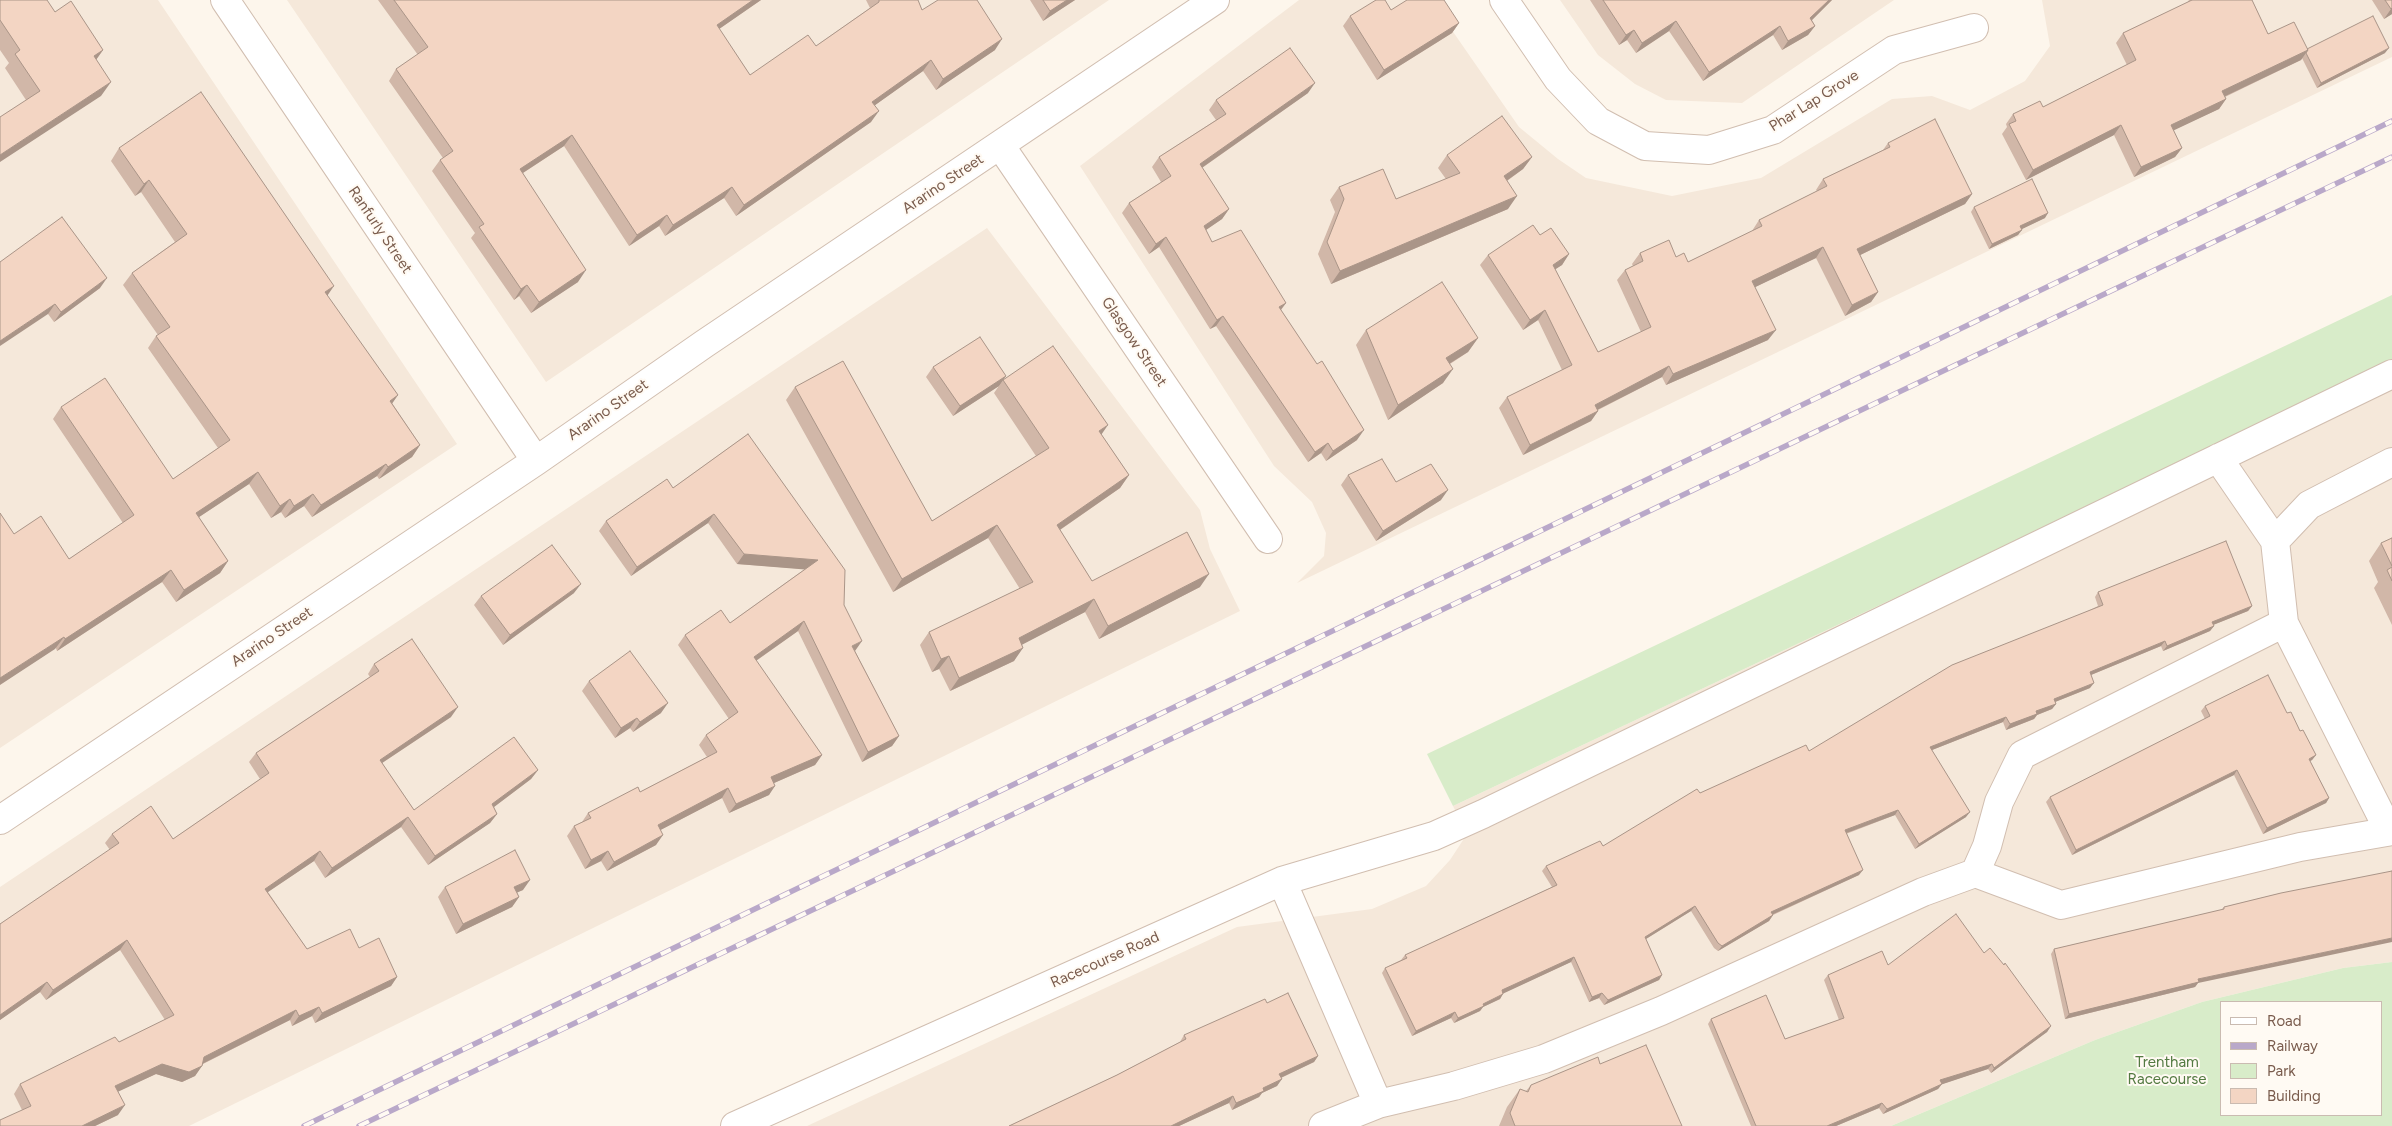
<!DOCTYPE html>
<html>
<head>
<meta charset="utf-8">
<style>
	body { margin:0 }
	#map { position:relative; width:2392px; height:1126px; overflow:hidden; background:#fdf6ec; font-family:Figtree,sans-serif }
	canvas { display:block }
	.legend { position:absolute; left:2220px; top:1001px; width:162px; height:115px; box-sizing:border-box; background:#fffaf3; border:1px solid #cabbb1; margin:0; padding:6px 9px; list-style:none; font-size:15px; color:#7a5c4d }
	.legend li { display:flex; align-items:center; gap:10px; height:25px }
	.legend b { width:25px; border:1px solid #cabbb1 }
</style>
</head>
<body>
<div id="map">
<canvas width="2392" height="1126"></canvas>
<ul class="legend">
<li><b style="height:6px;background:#fff"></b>Road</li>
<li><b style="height:6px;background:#b9a8c9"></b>Railway</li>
<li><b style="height:14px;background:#d8ecc9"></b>Park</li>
<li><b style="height:14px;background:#f3d5c3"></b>Building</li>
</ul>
</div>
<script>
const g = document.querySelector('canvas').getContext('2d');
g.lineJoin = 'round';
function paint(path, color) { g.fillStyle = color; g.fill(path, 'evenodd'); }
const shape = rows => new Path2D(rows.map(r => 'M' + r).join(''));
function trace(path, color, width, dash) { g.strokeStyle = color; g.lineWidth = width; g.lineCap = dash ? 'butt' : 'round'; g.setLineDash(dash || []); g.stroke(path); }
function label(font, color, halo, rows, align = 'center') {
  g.font = font + ' Figtree,sans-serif'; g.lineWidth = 4; g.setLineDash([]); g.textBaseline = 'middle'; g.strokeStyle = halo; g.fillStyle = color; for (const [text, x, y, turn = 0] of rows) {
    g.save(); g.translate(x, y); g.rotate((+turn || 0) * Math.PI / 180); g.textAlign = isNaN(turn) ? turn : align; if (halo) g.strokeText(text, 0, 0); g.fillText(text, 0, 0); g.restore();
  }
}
paint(shape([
	[0,0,158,0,457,444,0,748],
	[287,0,1109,0,546,382],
	[1299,0,1431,0,1519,127,1558,159,1586,178,1672,196,1761,178,1892,99,1932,96,1970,110,2025,81,2050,46,2042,0,2392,0,2392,57,1297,583,1324,556,1326,533,1312,502,1274,466,1080,166],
	[1560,0,1894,0,1742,103,1666,100,1635,84,1598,55],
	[987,228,1200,510,1210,549,1240,611,189,1126,0,1126,0,887],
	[2392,364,2392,962,2343,968,2202,1002,2095,1040,1891,1126,807,1126,1237,927,1372,909,1426,886,1450,860,1467,834,1453,806]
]), '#f5e8da');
paint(shape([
	[2392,295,2392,364,1453,806,1427,754],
	[2392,962,2392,1126,1891,1126,2095,1040,2202,1002,2343,968],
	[2221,1002,2381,1002,2381,1115,2221,1115]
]), '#d8ecc9');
const minor = shape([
	[225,0,536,461],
	[1504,0,1558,79,1598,121,1645,146,1709,150,1773,130,1894,50,1974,28],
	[1000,145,1268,539],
	[2218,458,2275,541],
	[0,820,536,461,704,344,1215,0],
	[2389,831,2284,623,2275,541,2309,505,2392,462],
	[1975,873,1987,846,1999,802,2022,755,2284,623],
	[1282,881,1378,1104,1454,1086,1544,1059,1661,1011,1923,892,1975,873,2061,905,2300,847,2392,831],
	[735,1126,1282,881,1434,836,1483,814,2392,374],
	[1323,1126,1378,1104]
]);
trace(minor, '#d1beb0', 30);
trace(minor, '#fff', 28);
const rail = shape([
	[304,1126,2392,121],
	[359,1126,2392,157]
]);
trace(rail, '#b9a8c9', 5.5);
trace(rail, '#fffaf3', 4, [11]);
paint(shape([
	[0,0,55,12,103,50,96,60,101,96,26,100,5,68,9,63,0,50],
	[378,0,761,0,719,29,750,75,816,46,870,8,866,0,918,0,922,10,995,50,936,90,923,71,875,105,871,122,736,216,724,198,665,236,659,226,629,246,564,146,523,173,578,282,531,313,519,296,514,300,471,238,475,233,432,171,440,160,443,158,389,81,396,69,418,55],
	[1030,0,1075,0,1043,21],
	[1590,0,1832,0,1812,20,1815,26,1808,35,1782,50,1773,35,1703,81,1669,31,1636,53,1627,40,1619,45],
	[2189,0,2252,0,2268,34,2307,49,2385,53,2317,88,2302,58,2301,60,2225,97,2226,99,2219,109,2173,130,2182,148,2175,157,2134,177,2114,135,2026,180,2002,134,2007,127,2006,124,2013,114,2043,107,2127,65,2116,43,2123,33,2187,3],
	[2372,0,2392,0,2392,14,2384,19],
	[1391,10,1459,23,1452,33,1377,80,1343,26,1350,16],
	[1308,93,1202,168,1229,209,1222,219,1206,230,1212,242,1286,303,1281,310,1357,440,1326,461,1321,453,1308,462,1216,326,1210,329,1159,247,1149,254,1122,213,1129,203,1161,182,1152,167,1159,157,1216,120,1209,110,1216,100],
	[1888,143,1972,194,1965,204,1860,255,1878,292,1871,302,1845,316,1816,258,1755,287,1768,340,1666,385,1662,377,1598,410,1598,411,1591,421,1523,455,1499,408,1507,397,1562,370,1538,320,1523,330,1480,265,1488,255,1540,235,1569,254,1562,265,1555,269,1598,352,1641,332,1617,280,1625,270,1633,266,1632,264,1640,253,1676,257,1688,262,1752,231,1759,220,1817,191,1816,190,1823,179,1883,150],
	[119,148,327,296,398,395,392,403,420,445,412,457,379,479,377,476,312,517,304,506,285,518,281,512,271,518,249,484,199,517,228,561,220,573,176,602,162,582,57,651,14,534,69,559,123,523,53,419,61,407,173,479,218,448,148,348,156,336,158,335,123,285,132,273,175,242,141,192,135,196,111,161],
	[1447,155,1532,157,1523,169,1507,181,1508,209,1331,284,1318,254,1335,212,1330,200,1339,187,1396,199,1446,179,1438,168],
	[1974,207,2045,218,2021,229,2018,235,1989,249,1971,212],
	[0,262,100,288,54,322,48,314],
	[1366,330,1478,338,1468,352,1450,364,1443,383,1388,420,1356,345],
	[933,367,1006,376,999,386,953,416,926,377],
	[1003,380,1101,434,1129,475,1120,488,1060,530,1092,581,1200,587,1099,639,1085,612,1022,644,1014,661,950,691,939,669,932,672,920,645,929,632,1020,589,988,538,893,592,786,400,795,387,932,521,1036,456,994,393],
	[748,434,844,605,855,651,899,736,892,746,862,762,798,631,756,661,822,755,815,765,774,783,769,795,729,813,722,798,660,830,656,845,607,871,601,861,585,869,567,836,574,826,582,822,588,813,640,792,707,757,699,745,706,735,729,719,678,645,685,635,730,623,805,569,737,564,708,523,631,576,599,531,606,521,673,488],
	[1348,475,1396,482,1441,500,1376,541,1341,485],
	[2392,538,2392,625,2374,588,2378,582,2369,561,2381,543],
	[2098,592,2252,606,2248,611,2213,625,2214,626,2210,631,2163,651,2161,646,2091,675,2090,688,2055,702,2056,704,2052,709,2037,715,2034,719,2006,730,2003,722,1932,750,1966,817,1915,849,1895,815,1846,834,1859,875,1773,915,1769,921,1718,951,1714,948,1691,911,1646,939,1662,975,1659,980,1604,1005,1599,998,1589,1002,1571,962,1503,993,1500,999,1483,1007,1480,1011,1454,1023,1451,1018,1412,1036,1382,973,1385,968,1401,960,1405,955,1552,887,1542,871,1546,866,1603,846,1700,793,1809,751,2098,606,2095,597],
	[574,593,503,645,474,605,481,596],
	[374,664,451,717,382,763,414,810,538,770,531,779,494,807,497,814,490,823,428,865,401,827,325,878,314,861,268,892,307,949,359,948,397,977,391,986,315,1023,312,1016,292,1026,290,1020,203,1064,195,1076,182,1082,156,1074,118,1091,118,1115,95,1126,0,1126,22,1110,14,1094,20,1084,119,1042,165,1020,120,950,46,1000,40,992,0,1020,0,924,110,850,105,843,112,834,173,839,260,779,249,762,256,753,370,677,368,674],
	[589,681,661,713,633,732,630,728,615,738,582,691],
	[2205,706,2287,713,2300,731,2316,755,2312,760,2310,761,2329,798,2326,803,2263,834,2234,775,2072,855,2046,802,2050,797,2205,719,2201,711],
	[445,887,523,890,517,892,519,897,512,907,456,934,438,897],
	[2281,893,2198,983,2195,987,2065,1019,2051,954,2054,949,2221,910,2224,907],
	[1984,953,2051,1026,2047,1032,1991,1073,1988,1069,1942,1084,1938,1089,1883,1114,1879,1108,1836,1126,1751,1126,1708,1024,1711,1019,1785,1039,1839,1020,1824,980,1828,975,1888,965],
	[1267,1003,1318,1056,1314,1062,1281,1078,1277,1086,1262,1093,1259,1097,1232,1110,1229,1103,1179,1126,1009,1126,1117,1075,1180,1042,1184,1035],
	[1600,1064,1682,1126,1499,1126,1507,1107,1520,1089,1526,1091,1531,1085]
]), '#d1b7a8');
paint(shape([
	[753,0,761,0,709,36,717,25],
	[1067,0,1075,0,1043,21,1050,11],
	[1829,0,1832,0,1804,28,1810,18],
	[2392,8,2392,14,2384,19,2391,9],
	[1676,21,1669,31,1636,53,1642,43],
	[1459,23,1452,33,1377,80,1384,70],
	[1780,26,1773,35,1703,81,1709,72],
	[1815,26,1808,35,1782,50,1788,41],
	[1634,30,1627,40,1619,45,1626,35],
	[1002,39,995,50,936,90,943,79],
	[2389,48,2385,53,2317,88,2321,83],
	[103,50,93,64,94,56],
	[2308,50,2301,60,2215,101,2222,91],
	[931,60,923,71,864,113,872,102],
	[111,82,101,96,0,162,0,155],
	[1315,83,1308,93,1193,174,1200,164],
	[2226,99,2219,109,2164,135,2171,125],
	[879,111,871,122,736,216,744,205],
	[2121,125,2114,135,2026,180,2033,170],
	[572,135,564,146,512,180,520,169],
	[2182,148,2175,157,2134,177,2141,167],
	[1532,157,1523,169,1495,189,1504,176],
	[149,180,141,192,135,196,144,184],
	[732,187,724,198,665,236,673,225],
	[1972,194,1965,204,1850,260,1857,249],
	[1517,196,1508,209,1331,284,1340,271],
	[1229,209,1222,219,1197,236,1204,226],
	[2048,213,2045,218,2016,232,2020,226],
	[667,215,659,226,629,246,637,235],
	[2022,230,2018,235,1989,249,1992,244],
	[1166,237,1159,247,1149,254,1156,244],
	[1823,247,1816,258,1745,292,1752,281],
	[1569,254,1562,265,1545,276,1553,265],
	[586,270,578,282,531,313,539,302],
	[107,278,100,288,54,322,61,312],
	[527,285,519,296,514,300,521,289],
	[334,286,325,299,325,292],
	[1878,292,1871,302,1845,316,1852,305],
	[1286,303,1279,312,1279,307],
	[55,304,48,314,0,346,0,341],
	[1545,310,1538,320,1523,330,1530,320],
	[1223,316,1216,326,1210,329,1217,320],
	[1776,330,1768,340,1666,385,1673,374],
	[1478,338,1468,352,1436,372,1446,358],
	[1669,366,1662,377,1587,415,1595,405],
	[1453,369,1443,383,1388,420,1398,405],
	[1006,376,999,386,953,416,960,406],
	[398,395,389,408,390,401],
	[1598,411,1591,421,1523,455,1530,445],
	[1108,425,1099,438,1099,431],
	[1364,430,1357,440,1326,461,1333,451],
	[1328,443,1321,453,1308,462,1315,452],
	[420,445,412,457,379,479,388,467],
	[386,464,377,476,312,517,321,505],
	[258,472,249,484,187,525,196,513],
	[1129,475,1120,488,1048,538,1057,525],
	[1448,490,1441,500,1376,541,1383,531],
	[313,494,304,506,285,518,294,506],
	[290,499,281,512,271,518,280,506],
	[714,514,708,523,631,576,637,567],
	[997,525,988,538,893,592,902,579],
	[744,554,818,560,811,570,737,564],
	[228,561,220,573,176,602,184,590],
	[171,570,162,582,57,651,65,639],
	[1209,574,1200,587,1099,639,1108,626],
	[581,584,574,593,503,645,510,635],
	[1094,599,1085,612,1010,651,1019,638],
	[2252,606,2248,611,2208,627,2212,622],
	[804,621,798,631,747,667,754,657],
	[2214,626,2210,631,2163,651,2167,646],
	[64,637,55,649,0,685,0,678],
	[862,641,855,651,852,646],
	[2165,641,2161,646,2086,677,2090,672],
	[1023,648,1014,661,950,691,959,678],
	[949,656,939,669,932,672,941,659],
	[2094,683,2090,688,2050,704,2054,699],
	[668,703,661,713,633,732,640,722],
	[2056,704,2052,709,2037,715,2034,719,2006,730,2010,724,2036,711],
	[458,707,451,717,373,769,380,760],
	[2006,717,2003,722,1927,752,1930,747],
	[637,718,630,728,615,738,621,728],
	[899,736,892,746,862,762,868,752],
	[822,755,815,765,765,787,771,777],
	[2316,755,2312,760,2305,764,2309,759],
	[538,770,531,779,486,813,492,804],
	[2237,770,2234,775,2072,855,2076,850],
	[775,786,769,795,729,813,736,804],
	[728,788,722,798,651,835,658,825],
	[2329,798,2326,803,2263,834,2267,828],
	[1898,810,1895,815,1841,835,1845,830],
	[1970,812,1966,817,1915,849,1919,844],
	[497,814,490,823,428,865,435,856],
	[408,817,401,827,325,878,332,868],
	[663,835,656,845,607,871,614,862],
	[320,851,314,861,259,898,265,889],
	[608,851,601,861,585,869,591,860],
	[1863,870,1859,875,1767,917,1771,912],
	[530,880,523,890,507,897,514,887],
	[519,897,512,907,456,934,463,924],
	[1695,906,1691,911,1641,942,1645,937],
	[1773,915,1769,921,1718,951,1722,946],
	[2392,938,2392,942,2198,983,2195,987,2065,1019,2069,1014,2198,979],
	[127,940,120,950,46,1000,53,990],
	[1574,957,1571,962,1498,996,1502,990],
	[1662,975,1659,980,1604,1005,1608,1000],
	[397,977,391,986,315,1023,322,1013],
	[47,982,40,992,0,1020,0,1015],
	[1602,993,1599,998,1589,1002,1592,997],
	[1503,994,1500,999,1483,1007,1480,1011,1454,1023,1458,1018,1483,1004],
	[319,1007,312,1016,292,1026,299,1016],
	[296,1010,290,1020,198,1066,204,1057],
	[1455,1012,1451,1018,1412,1036,1416,1031],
	[2051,1026,2047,1032,1991,1073,1994,1068],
	[1318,1056,1314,1062,1274,1081,1279,1074],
	[162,1064,202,1066,195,1076,182,1082,156,1074,109,1096,115,1086],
	[1992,1064,1988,1069,1937,1086,1940,1080],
	[1282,1079,1277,1086,1262,1093,1259,1097,1232,1110,1236,1103,1263,1088],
	[1942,1084,1938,1089,1883,1114,1887,1109],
	[1233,1096,1229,1103,1179,1126,1171,1126],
	[1882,1103,1879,1108,1836,1126,1827,1126],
	[125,1105,118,1115,95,1126,82,1126]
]), '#aa9588');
const building = shape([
	[0,0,47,0,55,12,71,1,103,50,94,56,111,82,0,155,0,117,40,91,15,54,20,50,0,20,0,0],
	[394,0,753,0,717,25,750,75,808,35,816,46,879,2,879,0,918,0,922,10,938,0,977,0,1002,39,943,79,931,60,872,102,879,111,744,205,732,187,673,225,667,215,637,235,572,135,520,169,586,270,539,302,527,285,521,289,479,227,484,224,440,160,453,151,396,69,428,47,394,0],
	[1043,0,1067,0,1050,11,1043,0],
	[1376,0,1385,0,1391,10,1407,0,1444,0,1459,23,1384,70,1350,16,1376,0],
	[1603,0,1829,0,1810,18,1815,26,1788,41,1780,26,1709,72,1676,21,1642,43,1634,30,1626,35,1603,0],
	[2192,0,2252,0,2268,34,2294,22,2308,50,2222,91,2226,99,2171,125,2182,148,2141,167,2121,125,2033,170,2009,124,2016,121,2013,114,2040,101,2043,107,2136,60,2123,33,2192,0],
	[2385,0,2392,0,2392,8,2391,9,2385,0],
	[2373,16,2389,48,2321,83,2306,53,2308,50,2307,49,2373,16],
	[1290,48,1315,83,1200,164,1229,209,1204,226,1212,242,1241,230,1286,303,1279,307,1317,364,1322,361,1364,430,1333,451,1328,443,1315,452,1223,316,1217,320,1166,237,1156,244,1129,203,1171,176,1159,157,1226,114,1216,100,1290,48],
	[201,92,334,286,325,292,398,395,390,401,420,445,388,467,386,464,321,505,313,494,294,506,290,499,280,506,258,472,196,513,228,561,184,590,171,570,65,639,64,637,0,678,0,513,14,534,41,516,69,559,134,515,61,407,105,378,173,479,230,440,156,336,170,327,132,273,187,234,149,180,144,184,119,148,201,92],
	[1502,116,1532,157,1504,176,1517,196,1340,271,1327,242,1344,199,1339,187,1383,169,1396,199,1460,173,1447,155,1502,116],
	[1935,119,1972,194,1857,249,1878,292,1852,305,1823,247,1752,281,1776,330,1673,374,1669,366,1595,405,1598,411,1530,445,1507,397,1572,365,1545,310,1530,320,1488,255,1533,225,1540,235,1551,228,1569,254,1553,265,1598,352,1651,327,1625,270,1643,261,1640,253,1669,240,1676,257,1684,253,1688,262,1762,226,1759,220,1827,186,1823,179,1890,147,1888,143,1935,119],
	[2032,179,2048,213,2020,226,2022,230,1992,244,1974,207,2032,179],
	[62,217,107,278,61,312,55,304,0,341,0,262,62,217],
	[1442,282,1478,338,1446,358,1453,369,1398,405,1366,330,1442,282],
	[980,337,1006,376,960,406,933,367,980,337],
	[1053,346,1108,425,1099,431,1129,475,1057,525,1092,581,1187,532,1209,574,1108,626,1094,599,1019,638,1023,648,959,678,949,656,941,659,929,632,1033,582,997,525,902,579,795,387,843,361,932,521,1049,448,1003,380,1053,346],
	[748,434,845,570,844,605,862,641,852,646,899,736,868,752,804,621,754,657,822,755,771,777,775,786,736,804,728,788,658,825,663,835,614,862,608,851,591,860,574,826,591,818,588,813,638,787,640,792,717,752,706,735,738,712,685,635,721,610,730,623,818,560,744,554,714,514,637,567,606,521,667,479,673,488,748,434],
	[1382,459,1396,482,1431,464,1448,490,1383,531,1348,475,1382,459],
	[2392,538,2392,566,2381,543,2392,538],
	[2226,541,2252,606,2212,622,2214,626,2167,646,2165,641,2090,672,2094,683,2054,699,2056,704,2036,711,2037,714,2010,724,2006,717,1930,747,1970,812,1919,844,1898,810,1845,830,1863,870,1771,912,1773,915,1722,946,1718,943,1695,906,1645,937,1662,975,1608,1000,1602,993,1592,997,1574,957,1502,990,1503,994,1483,1004,1484,1006,1458,1018,1455,1012,1416,1031,1385,968,1407,958,1405,955,1557,885,1546,866,1600,841,1603,846,1697,789,1700,793,1806,745,1809,751,1952,665,2103,605,2098,592,2226,541],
	[552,545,581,584,510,635,481,596,552,545],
	[2392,567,2392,581,2387,570,2392,567],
	[412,639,458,707,380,760,414,810,514,737,538,770,492,804,497,814,435,856,408,817,332,868,320,851,265,889,307,949,350,929,359,948,379,938,397,977,322,1013,319,1007,299,1016,296,1010,204,1057,202,1066,189,1072,162,1064,115,1086,125,1105,82,1126,0,1126,0,1120,31,1106,20,1084,115,1037,119,1042,174,1015,127,940,53,990,47,982,0,1015,0,924,119,843,112,834,151,806,173,839,269,773,256,753,379,671,374,664,412,639],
	[630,651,668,703,640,722,637,718,621,728,589,681,630,651],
	[2268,675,2287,713,2291,712,2300,731,2303,730,2316,755,2309,759,2329,798,2267,828,2237,770,2076,850,2050,797,2210,716,2205,706,2268,675],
	[515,850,530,880,514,887,519,897,463,924,445,887,515,850],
	[2392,871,2392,938,2198,979,2199,982,2069,1014,2054,949,2224,909,2224,907,2281,893,2392,871],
	[1956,914,1984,953,1990,948,2004,965,2005,963,2051,1026,1994,1068,1992,1064,1940,1080,1942,1084,1887,1109,1882,1103,1827,1126,1756,1126,1711,1019,1766,995,1785,1039,1844,1018,1828,975,1882,951,1888,965,1956,914],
	[1288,993,1318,1056,1279,1074,1282,1079,1263,1088,1264,1091,1236,1103,1233,1096,1171,1126,1009,1126,1117,1075,1186,1039,1184,1035,1265,999,1267,1003,1288,993],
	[1646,1045,1682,1126,1515,1126,1510,1113,1520,1089,1528,1092,1531,1085,1598,1057,1600,1064,1646,1045]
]);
paint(building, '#f3d5c3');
trace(building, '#aa9588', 1);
label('15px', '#7a5c4d', '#fffaf3', [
	["Phar Lap Grove",1814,101,-32],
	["Ararino Street",943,184,-34],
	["Ranfurly Street",380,230,56],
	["Glasgow Street",1134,342,56],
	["Ararino Street",608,410,-35],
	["Ararino Street",272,637,-34],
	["Racecourse Road",1105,960,-24]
]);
label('15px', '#537a41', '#fffaf3', [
	["Trentham",2167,1063],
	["Racecourse",2167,1080]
]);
</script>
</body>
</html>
